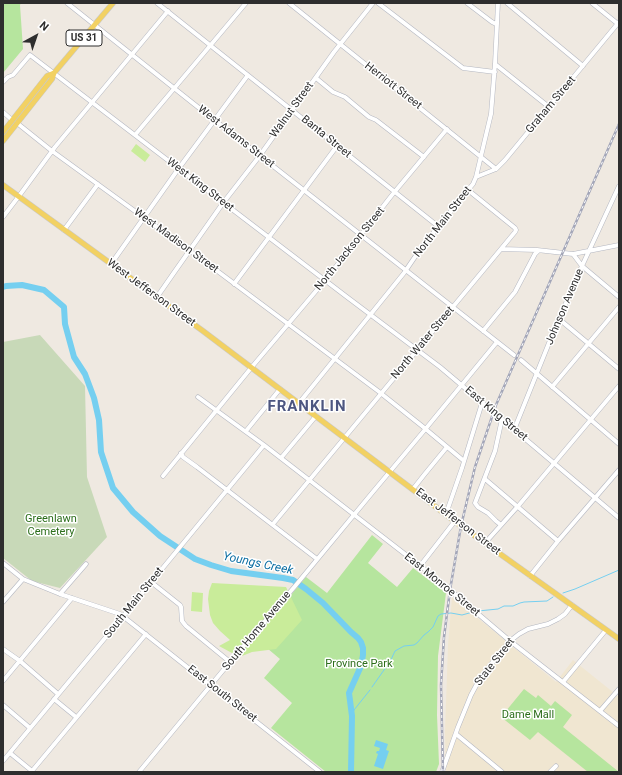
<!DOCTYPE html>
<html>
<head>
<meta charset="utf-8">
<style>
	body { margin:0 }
	#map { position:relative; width:622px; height:775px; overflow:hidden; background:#efe9e1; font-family:Roboto,sans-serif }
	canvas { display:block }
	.frame { position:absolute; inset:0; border:4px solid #2e2e2e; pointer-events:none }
	.north { position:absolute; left:16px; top:16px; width:40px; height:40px; -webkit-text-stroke:3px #fff; paint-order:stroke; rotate:40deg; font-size:11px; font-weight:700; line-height:16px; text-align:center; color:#2e2e2e }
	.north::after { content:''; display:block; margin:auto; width:14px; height:18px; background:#2e2e2e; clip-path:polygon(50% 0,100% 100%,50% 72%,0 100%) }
</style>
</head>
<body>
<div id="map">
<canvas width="622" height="775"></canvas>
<div class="frame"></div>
<div class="north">N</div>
</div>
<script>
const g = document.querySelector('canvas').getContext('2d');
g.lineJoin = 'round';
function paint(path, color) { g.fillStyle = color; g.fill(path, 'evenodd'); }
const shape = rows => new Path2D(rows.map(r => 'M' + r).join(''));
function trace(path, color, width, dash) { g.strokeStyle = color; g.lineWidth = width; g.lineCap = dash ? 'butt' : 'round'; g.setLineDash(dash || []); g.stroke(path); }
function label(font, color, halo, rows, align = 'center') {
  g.font = font + ' Roboto,sans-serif'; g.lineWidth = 3; g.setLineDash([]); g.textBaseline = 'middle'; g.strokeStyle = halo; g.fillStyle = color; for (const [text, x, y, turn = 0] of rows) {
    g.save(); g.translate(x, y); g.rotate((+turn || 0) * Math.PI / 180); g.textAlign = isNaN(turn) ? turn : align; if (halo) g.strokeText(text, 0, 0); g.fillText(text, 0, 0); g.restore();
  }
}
paint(shape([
	[452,597,556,682,573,660,619,697,619,772,446,772,445,732,448,645]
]), '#f0e6d1');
paint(shape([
	[3,3,21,3,20,5,23,49,3,73],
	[372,535,383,544,368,563,397,587,413,568,446,593,438,656,437,715,439,764,436,772,326,772,271,728,292,703,264,678,280,659,255,638,306,577,327,593],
	[524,689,536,698,538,695,551,706,555,701,572,715,563,727,619,772,588,772,538,732,530,740,501,717]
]), '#b6e59e');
paint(shape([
	[40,335,85,386,87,477,107,537,60,588,32,581,3,558,3,342]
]), '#c8d9b8');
paint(shape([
	[136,144,150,155,145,162,131,151],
	[212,583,286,587,302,620,276,649,252,652,242,656,232,653,219,646,230,640,220,631,213,623,210,615,208,599,209,591],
	[192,592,203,593,202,612,191,611]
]), '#c9ec9a');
paint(shape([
	[376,740,388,744,386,750,389,751,383,769,374,766,378,754,376,753,377,751,379,751,380,748,374,746]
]), '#75cff0');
trace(shape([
	[563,593,575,589,619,570],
	[478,611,498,609,504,606,513,606,520,603,524,602,547,601,553,597],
	[372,687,384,670,389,664,395,651,404,646,414,645,417,643,424,635,428,632,433,627,438,616,441,614,451,613,462,615,473,612],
	[352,716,354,710,370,690]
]), '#75cff0', 1);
trace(shape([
	[3,287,6,286,22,285,44,290,64,307,65,324,74,357,85,374,94,398,99,420,101,452,113,488,133,512,160,536,195,559,211,565,231,571,283,578,293,580,306,589,323,603,351,632,358,638,361,642,363,648,363,655,361,666,349,693,352,716,351,772]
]), '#75cff0', 6);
const minor = shape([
	[67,3,194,104,514,355],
	[157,3,439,227],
	[289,3,496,169],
	[378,3,463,68,495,72],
	[467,3,492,22,496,24],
	[507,3,583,66],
	[592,3,618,24],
	[495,64,549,107],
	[316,78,333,92,345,97,369,117,376,120,424,157],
	[3,82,8,77,13,75,30,55,347,297,440,367,619,518],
	[3,112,12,120],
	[17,123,52,151,212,267,378,391,422,426,464,461],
	[135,135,246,3],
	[476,177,496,169,505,160,619,22],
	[3,217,19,196,55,147,168,11],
	[64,230,98,184],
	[501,249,537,250,573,254,619,245],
	[573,254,582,266,619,297],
	[111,264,179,168,248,75],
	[234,284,337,146],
	[157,297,173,274,223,203,258,158,334,52,373,3],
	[559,319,619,369],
	[483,331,515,292,535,254,538,251],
	[521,360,619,444],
	[552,387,619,307],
	[198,397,264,445,432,575,450,590,510,641,619,726],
	[299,403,404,273,421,248,468,190,473,184,476,177,491,114,495,64,498,3],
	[514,430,553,333,582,266,619,186],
	[246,431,280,389],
	[181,453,183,457,197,467,317,559],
	[281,458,316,416],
	[163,476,251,368,327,278,392,195,447,129],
	[485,479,558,541],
	[413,489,424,475,447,447],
	[446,514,462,468,482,403],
	[273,524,515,232,516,230,515,228,468,190],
	[501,525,496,521,488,513,478,507,475,503,495,451,502,419],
	[485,543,519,505,619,386],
	[3,563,23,579,60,594,120,614,320,772],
	[420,566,455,521],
	[530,576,558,541,619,470],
	[151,582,180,605,181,607,182,621,186,626,230,662],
	[60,594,86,564],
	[3,602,23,579],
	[3,649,20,661,58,694],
	[3,681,72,598],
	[563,682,606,630],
	[54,699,76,717],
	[3,705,30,728],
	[600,711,619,689],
	[456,734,502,772],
	[10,753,32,771,146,634],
	[3,761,120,620,264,445],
	[139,772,230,662,296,585,372,493,423,432,497,342],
	[442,772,458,727,471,695,478,682,487,669,510,641,519,634,528,629,548,624,558,619,565,614,572,605],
	[550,772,556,766]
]);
const major = shape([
	[3,132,47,76,54,73],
	[3,141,52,79,54,73,113,3],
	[3,185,203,331,461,526,619,639]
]);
trace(minor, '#b4b7c1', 5);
trace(major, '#c9c9c9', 6);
trace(minor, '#fff', 4);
trace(major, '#f2d163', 5);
const rail = shape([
	[443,772,441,685,444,637,450,590,461,526,475,467,496,405,619,124]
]);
trace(rail, '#a3a6b8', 2.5);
trace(rail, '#fff', 1, [3]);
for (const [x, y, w] of [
	[84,38,36]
]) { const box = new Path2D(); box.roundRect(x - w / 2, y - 8, w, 16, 3); g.fillStyle = '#fff'; g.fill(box); trace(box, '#2e2e2e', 1); }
label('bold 10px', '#2e2e2e', null, [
	["US 31",84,38]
]);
label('11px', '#2e2e2e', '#fff', [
	["Herriott Street",393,86,38],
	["Graham Street",551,105,-50],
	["Walnut Street",292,110,-54],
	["West Adams Street",236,137,38],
	["Banta Street",326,137,39],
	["West King Street",200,185,37],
	["North Main Street",443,222,-52],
	["West Madison Street",176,241,36],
	["North Jackson Street",350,249,-51],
	["West Jefferson Street",151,293,36],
	["Johnson Avenue",565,307,-67],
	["North Water Street",423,343,-50],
	["East King Street",496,414,40],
	["East Jefferson Street",458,522,37],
	["East Monroe Street",442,585,39],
	["South Main Street",134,603,-51],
	["South Home Avenue",257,631,-50],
	["State Street",495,662,-52],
	["East South Street",222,694,38]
]);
label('11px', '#2c6e1b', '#fff', [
	["Greenlawn",51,519],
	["Cemetery",51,532],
	["Province Park",359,664],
	["Dame Mall",528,715]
]);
label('italic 12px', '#0d6fa3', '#fff', [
	["Youngs Creek",258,564,12]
]);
g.letterSpacing = '1px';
label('bold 15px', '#4d5680', '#fff', [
	["FRANKLIN",307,407]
]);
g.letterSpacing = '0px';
</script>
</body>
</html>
